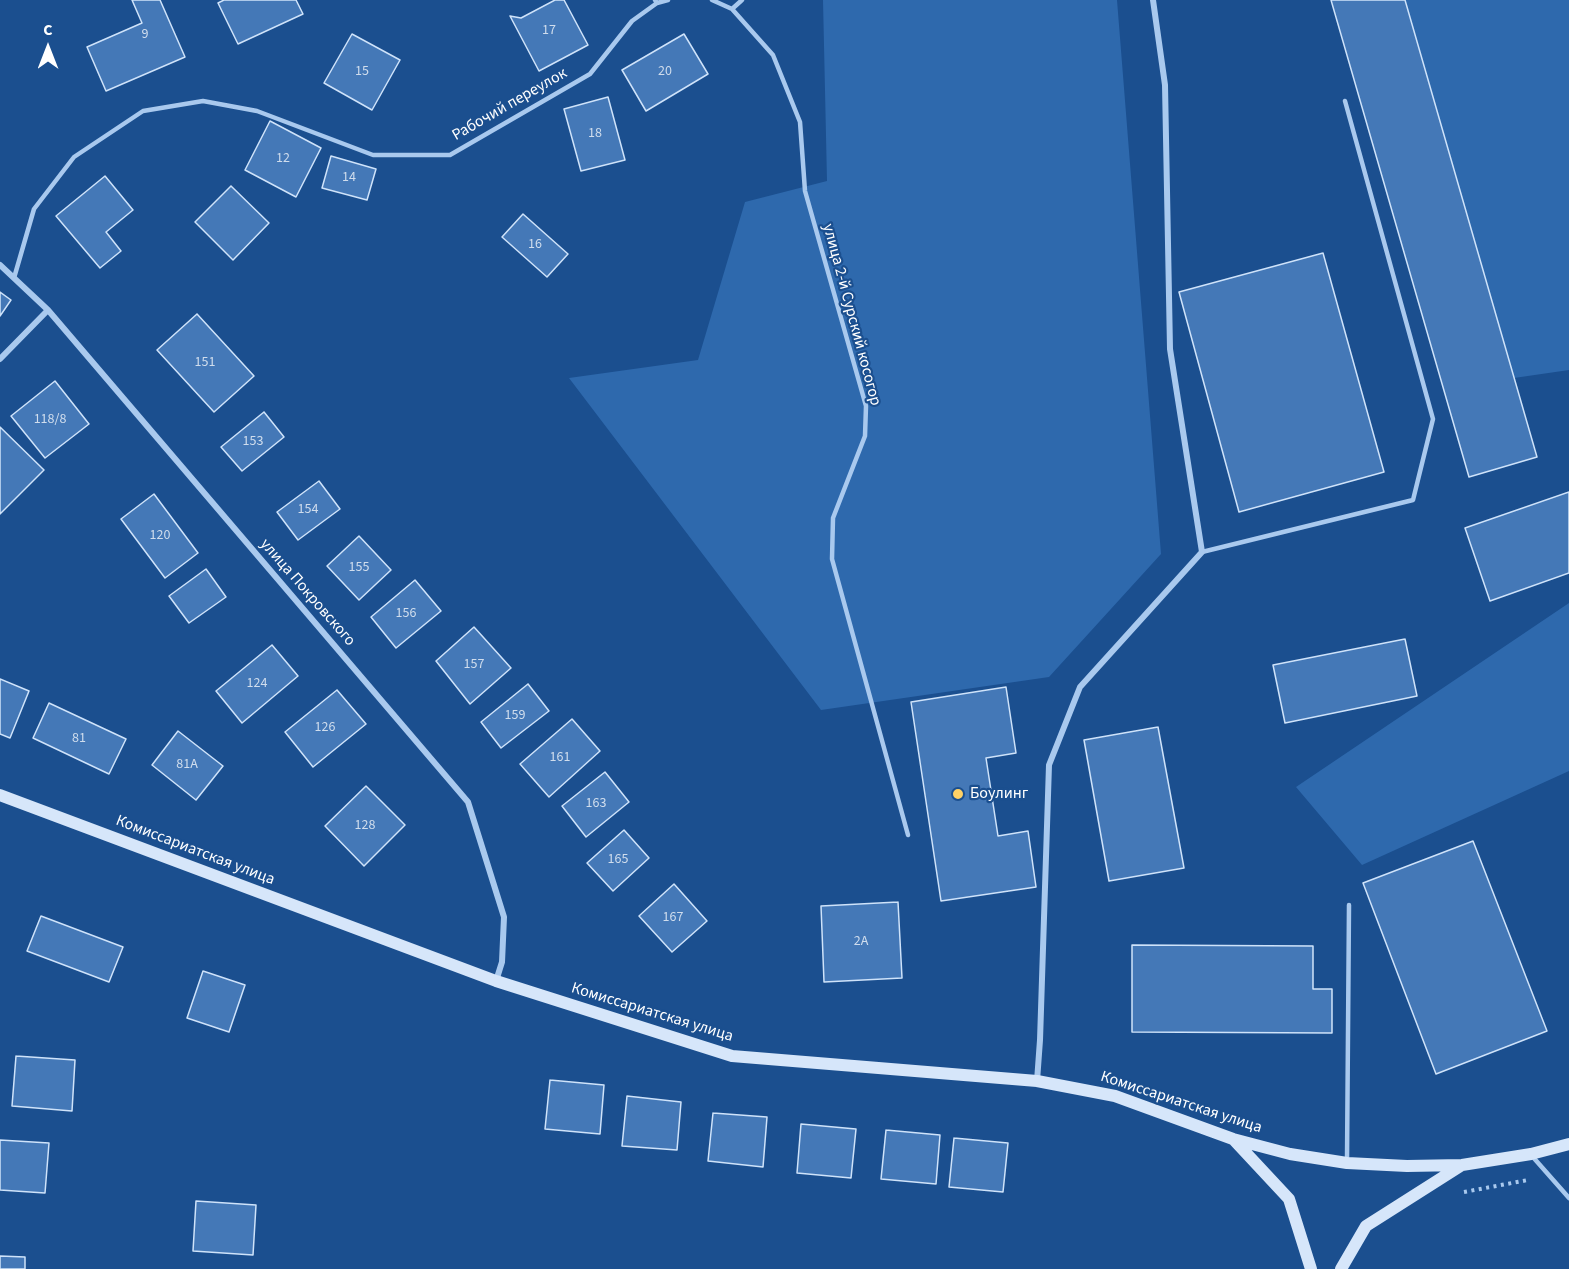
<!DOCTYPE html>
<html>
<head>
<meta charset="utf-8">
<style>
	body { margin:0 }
	#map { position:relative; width:1569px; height:1269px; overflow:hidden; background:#1b4f8f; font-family:"Source Sans 3",sans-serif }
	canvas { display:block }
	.north { position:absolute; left:18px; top:18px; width:60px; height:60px; -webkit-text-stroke:4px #1b4f8f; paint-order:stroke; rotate:0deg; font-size:16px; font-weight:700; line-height:24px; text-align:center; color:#fff }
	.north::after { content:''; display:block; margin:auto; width:21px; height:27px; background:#fff; clip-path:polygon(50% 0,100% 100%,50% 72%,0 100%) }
</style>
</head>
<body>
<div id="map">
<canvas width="1569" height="1269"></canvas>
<div class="north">С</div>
</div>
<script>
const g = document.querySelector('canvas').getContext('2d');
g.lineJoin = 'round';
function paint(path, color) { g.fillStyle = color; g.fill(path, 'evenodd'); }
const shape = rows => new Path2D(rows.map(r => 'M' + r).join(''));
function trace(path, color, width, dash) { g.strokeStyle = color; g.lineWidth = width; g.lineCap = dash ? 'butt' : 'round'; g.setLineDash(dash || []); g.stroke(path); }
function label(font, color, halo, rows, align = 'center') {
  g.font = font + ' "Source Sans 3",sans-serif'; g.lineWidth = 4.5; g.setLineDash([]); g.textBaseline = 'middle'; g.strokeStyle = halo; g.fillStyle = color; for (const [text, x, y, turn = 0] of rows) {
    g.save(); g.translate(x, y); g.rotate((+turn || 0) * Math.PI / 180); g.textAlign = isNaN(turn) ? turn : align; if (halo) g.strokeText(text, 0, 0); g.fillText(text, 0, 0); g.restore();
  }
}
paint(shape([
	[823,0,1117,0,1161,554,1049,677,821,710,569,378,698,360,745,202,827,181],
	[1405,0,1569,0,1569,370,1514,378],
	[1569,603,1569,771,1362,865,1296,787]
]), '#2e69ad');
const building = shape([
	[132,0,160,0,185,57,106,91,87,47,142,23,132,0],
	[224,0,296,0,303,14,238,44,218,3,224,0],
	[555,0,564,0,588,45,539,71,510,16,521,18,555,0],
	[1331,0,1405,0,1537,457,1469,477,1331,0],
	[352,34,400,60,372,110,324,83,352,34],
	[684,34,708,74,646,111,622,70,684,34],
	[608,97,625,160,581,171,564,109,608,97],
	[270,121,321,148,296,197,245,170,270,121],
	[331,156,376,169,367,200,322,188,331,156],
	[105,176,133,210,106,232,121,251,100,268,56,216,105,176],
	[231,186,269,223,233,260,195,222,231,186],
	[523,214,568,254,547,277,502,237,523,214],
	[1323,253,1384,472,1239,512,1179,292,1323,253],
	[0,292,11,300,0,316,0,292],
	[197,314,254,376,214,412,157,350,197,314],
	[55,381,89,424,45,458,11,416,55,381],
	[264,412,284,437,242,471,221,447,264,412],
	[0,427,44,470,0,514,0,427],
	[319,481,340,509,298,540,277,512,319,481],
	[1569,492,1569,573,1490,601,1465,528,1569,492],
	[154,494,198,553,165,578,121,519,154,494],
	[359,536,391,570,359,600,327,566,359,536],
	[206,569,226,597,189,623,169,596,206,569],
	[415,580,441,611,396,648,371,617,415,580],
	[474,627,511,668,470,704,436,661,474,627],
	[1405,639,1417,696,1285,723,1273,665,1405,639],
	[272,645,298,676,242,723,216,691,272,645],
	[0,679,29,691,10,738,0,734,0,679],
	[528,684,549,711,501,748,481,722,528,684],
	[1006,687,1016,753,986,758,998,836,1028,831,1036,887,941,901,911,702,1006,687],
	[337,690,366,724,313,767,285,732,337,690],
	[49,703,126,739,109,774,33,738,49,703],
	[572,719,600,751,549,797,520,764,572,719],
	[1158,727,1184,868,1109,881,1084,740,1158,727],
	[178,731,223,766,196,800,152,765,178,731],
	[605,772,629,802,586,837,562,806,605,772],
	[366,786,405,825,364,866,325,826,366,786],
	[624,830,649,858,613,891,587,863,624,830],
	[1473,841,1547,1031,1436,1074,1363,883,1473,841],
	[674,884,707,921,672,952,639,916,674,884],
	[898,902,902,978,824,982,821,906,898,902],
	[41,916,123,947,109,982,27,951,41,916],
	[1132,945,1313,946,1313,989,1332,989,1332,1033,1132,1032,1132,945],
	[203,971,245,985,229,1032,187,1018,203,971],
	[16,1056,75,1060,72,1111,12,1106,16,1056],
	[550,1080,604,1085,600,1134,545,1129,550,1080],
	[627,1096,681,1102,677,1150,622,1146,627,1096],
	[713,1113,767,1117,763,1167,708,1161,713,1113],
	[801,1124,856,1129,851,1178,797,1173,801,1124],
	[886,1130,940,1135,936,1184,881,1179,886,1130],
	[954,1138,1008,1143,1003,1192,949,1187,954,1138],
	[0,1140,49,1143,45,1193,0,1190,0,1140],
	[196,1201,256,1205,253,1255,193,1251,196,1201],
	[0,1256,25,1257,25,1269,0,1269,0,1256]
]);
paint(building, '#4478b7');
trace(building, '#cfe3fa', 1.5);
trace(shape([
	[1464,1192,1528,1180]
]), '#a9c9ee', 4, [3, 4.5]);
trace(shape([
	[655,0,657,3,668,0],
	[712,0,732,9,773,55,800,122,805,191,866,406,865,436,833,518,832,559,908,835],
	[732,9,742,0],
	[14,278,34,209,74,157,143,111,203,101,257,111,373,155,450,155,590,74,632,21,657,3],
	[1202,552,1413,500,1433,419,1345,101],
	[1532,1156,1569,1198],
	[1347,1160,1349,905]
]), '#a9c9ee', 4.5);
trace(shape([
	[0,265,48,310,468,802,504,917,502,962,496,981],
	[0,359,48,310],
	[1037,1081,1040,1040,1049,765,1080,687,1202,552,1170,349,1165,85,1153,0]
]), '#a9c9ee', 6);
trace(shape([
	[0,795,496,981,732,1056,1037,1081,1115,1096,1233,1139,1290,1154,1347,1163,1407,1166,1462,1165,1531,1154,1569,1144],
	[1234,1140,1289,1199,1311,1269],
	[1341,1269,1366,1226,1462,1165]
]), '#d6e6fa', 12);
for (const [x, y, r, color] of [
	[958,794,6,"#ffd166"]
]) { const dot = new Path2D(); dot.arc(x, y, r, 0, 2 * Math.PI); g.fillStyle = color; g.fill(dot); trace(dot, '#1b4f8f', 2); }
label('14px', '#d0dded', null, [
	["17",549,31],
	["9",145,35],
	["15",362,72],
	["20",665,72],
	["18",595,134],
	["12",283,159],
	["14",349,178],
	["16",535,245],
	["151",205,363],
	["118/8",50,420],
	["153",253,442],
	["154",308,510],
	["120",160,536],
	["155",359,568],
	["156",406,614],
	["157",474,665],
	["124",257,684],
	["159",515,716],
	["126",325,728],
	["81",79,739],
	["161",560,758],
	["81А",187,765],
	["163",596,804],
	["128",365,826],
	["165",618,860],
	["167",673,918],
	["2А",861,942]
]);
label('16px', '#fff', '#1b4f8f', [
	["Рабочий переулок",510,105,-30],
	["улица 2-й Сурский косогор",851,315,75],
	["улица Покровского",307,593,49],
	["Комиссариатская улица",195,851,21],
	["Комиссариатская улица",652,1013,17],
	["Комиссариатская улица",1181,1103,18]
]);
label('16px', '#fff', '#1b4f8f', [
	["Боулинг",970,794]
], 'left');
</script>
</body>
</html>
